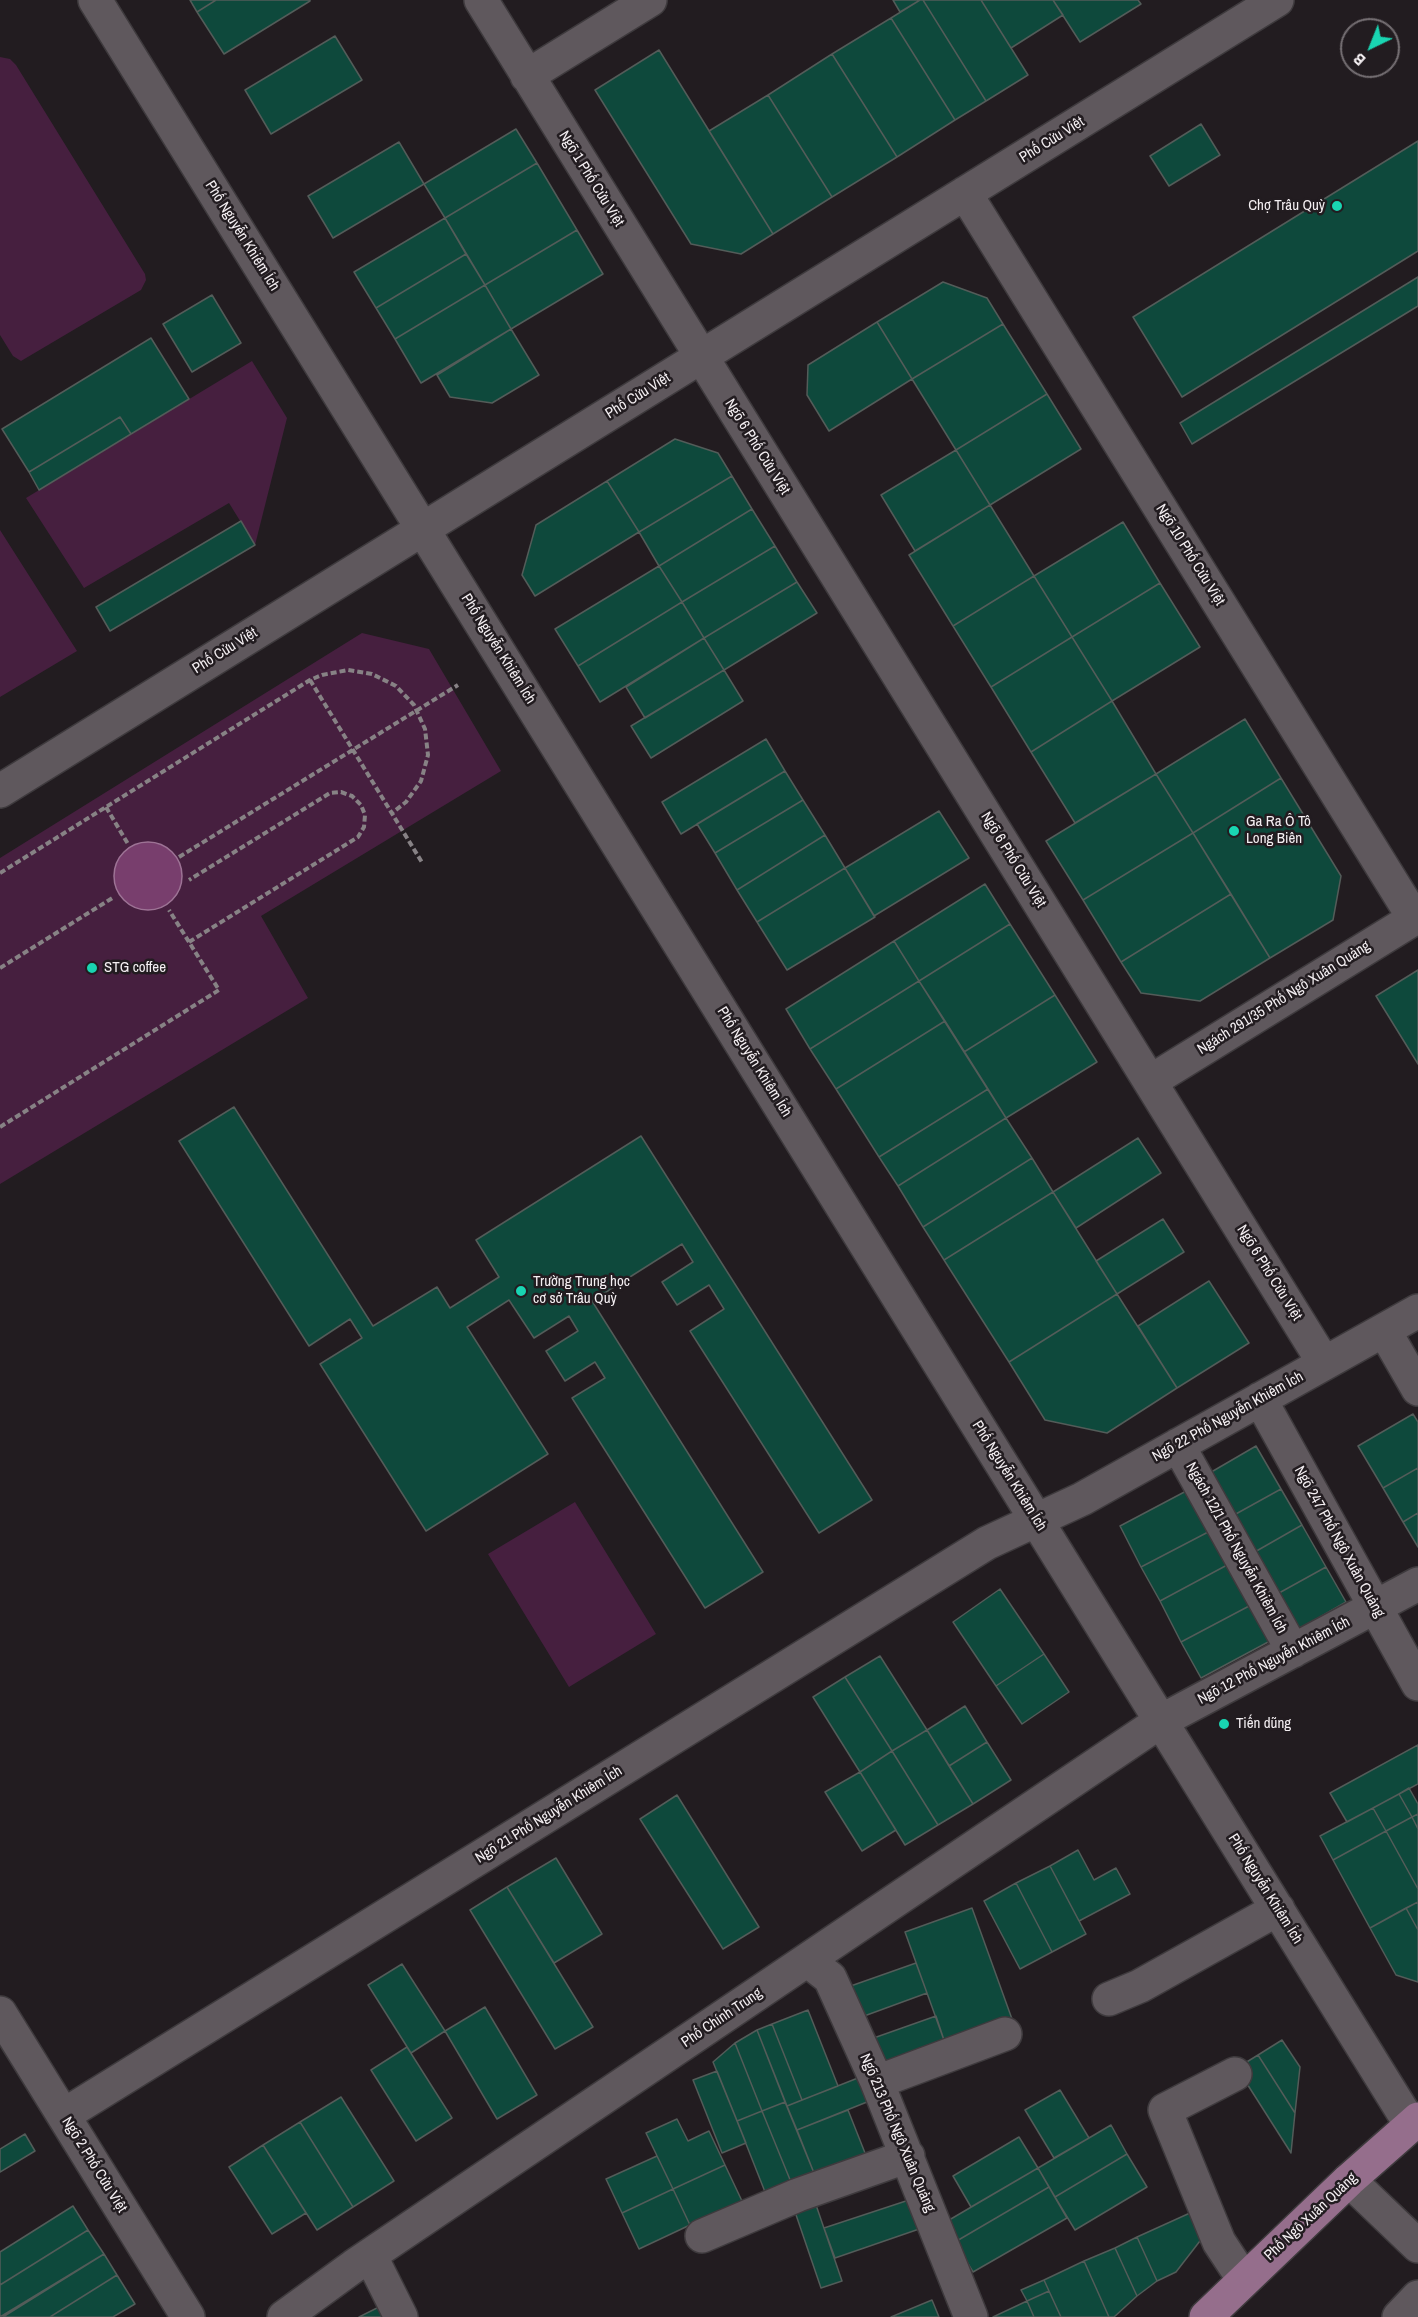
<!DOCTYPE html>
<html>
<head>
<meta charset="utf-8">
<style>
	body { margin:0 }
	#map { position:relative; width:1418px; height:2317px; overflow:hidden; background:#221c20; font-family:"Archivo Narrow",sans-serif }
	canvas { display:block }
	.north { position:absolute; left:1340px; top:18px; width:60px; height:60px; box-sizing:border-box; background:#221c20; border:2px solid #767074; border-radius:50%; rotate:223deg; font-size:16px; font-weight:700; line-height:24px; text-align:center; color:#f4eff2 }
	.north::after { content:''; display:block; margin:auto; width:21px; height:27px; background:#19d5b2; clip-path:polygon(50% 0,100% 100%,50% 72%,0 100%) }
</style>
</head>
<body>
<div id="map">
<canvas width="1418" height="2317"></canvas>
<div class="north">B</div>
</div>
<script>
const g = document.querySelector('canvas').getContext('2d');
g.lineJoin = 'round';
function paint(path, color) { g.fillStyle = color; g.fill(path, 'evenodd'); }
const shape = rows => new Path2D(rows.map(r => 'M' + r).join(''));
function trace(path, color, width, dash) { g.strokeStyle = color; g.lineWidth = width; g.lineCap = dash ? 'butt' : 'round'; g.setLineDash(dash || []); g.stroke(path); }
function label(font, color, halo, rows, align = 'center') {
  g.font = font + ' "Archivo Narrow",sans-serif'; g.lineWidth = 5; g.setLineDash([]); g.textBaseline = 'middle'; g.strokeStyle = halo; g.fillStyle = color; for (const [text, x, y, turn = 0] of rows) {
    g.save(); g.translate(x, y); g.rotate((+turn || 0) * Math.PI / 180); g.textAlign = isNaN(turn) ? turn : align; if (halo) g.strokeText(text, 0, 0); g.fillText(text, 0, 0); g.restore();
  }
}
paint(shape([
	[0,57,10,59,16,65,145,274,146,280,141,290,21,361,13,356,0,335],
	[252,361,287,418,255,545,229,503,84,588,26,498],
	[0,530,77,651,0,697],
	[362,633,429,649,501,771,261,916,308,998,0,1184,0,858],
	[575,1502,656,1634,569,1687,488,1554]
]), '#461f3f');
const water = shape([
	'114 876a34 34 0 1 1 68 0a34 34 0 1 1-68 0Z'
]);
paint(water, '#783e6d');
trace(water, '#9d7395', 1.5);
const building = shape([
	[190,0,216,0,197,12,190,0],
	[216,0,310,0,310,1,224,54,197,12,216,0],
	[893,0,920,0,900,12,893,0],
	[920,0,923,0,986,101,955,120,891,18,920,0],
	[923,0,981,0,1028,75,986,101,923,0],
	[981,0,1053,0,1063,15,1011,48,981,0],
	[1053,0,1138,0,1141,4,1080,42,1053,0],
	[891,18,955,120,897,157,832,54,891,18],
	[335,36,362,80,271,134,245,90,335,36],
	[659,50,773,234,741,254,691,244,595,90,659,50],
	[832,54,897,157,832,197,768,95,832,54],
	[768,95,832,197,773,234,709,131,768,95],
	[1201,124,1220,155,1169,186,1150,156,1201,124],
	[516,129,537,163,445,218,424,184,516,129],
	[1418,141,1418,251,1182,397,1133,317,1418,141],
	[399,142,424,184,333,238,308,196,399,142],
	[537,163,577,230,485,285,445,218,537,163],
	[445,218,466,254,376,308,354,272,445,218],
	[577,230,603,274,511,329,485,285,577,230],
	[466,254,485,285,395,339,376,308,466,254],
	[1418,277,1418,306,1192,444,1180,423,1418,277],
	[943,282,987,298,1003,324,912,379,877,322,943,282],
	[485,285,511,329,421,383,395,339,485,285],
	[212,295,241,343,192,372,163,324,212,295],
	[877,322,912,379,829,431,807,395,808,365,877,322],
	[1003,324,1047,394,956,450,912,379,1003,324],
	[511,329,539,375,492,403,450,397,437,375,511,329],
	[151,338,189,399,131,434,120,417,29,472,2,429,151,338],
	[1047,394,1081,449,990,505,956,450,1047,394],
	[120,417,131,434,39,490,29,472,120,417],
	[675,439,718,453,732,476,639,532,607,481,675,439],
	[956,450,990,505,915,551,881,495,956,450],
	[732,476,752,509,659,566,639,532,732,476],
	[607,481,639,532,535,596,522,575,536,525,607,481],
	[990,505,1034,576,953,626,909,555,990,505],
	[752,509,775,546,682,602,659,566,752,509],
	[241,521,255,545,110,631,96,607,241,521],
	[1123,522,1160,583,1072,637,1034,576,1123,522],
	[775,546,797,582,704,638,682,602,775,546],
	[659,566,682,602,578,666,555,629,659,566],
	[1034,576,1072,637,991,687,953,626,1034,576],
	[797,582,817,613,724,670,704,638,797,582],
	[1160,583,1200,647,1112,701,1072,637,1160,583],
	[682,602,704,638,600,702,578,666,682,602],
	[1072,637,1112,701,1031,752,991,687,1072,637],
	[704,638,724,670,645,718,626,687,704,638],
	[724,670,743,701,651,758,631,726,724,670],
	[1112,701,1156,774,1075,823,1031,752,1112,701],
	[1245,719,1281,778,1193,833,1156,774,1245,719],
	[766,739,785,771,681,834,662,802,766,739],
	[785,771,803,800,715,853,697,824,785,771],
	[1156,774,1193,833,1083,900,1046,841,1156,774],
	[1281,778,1341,876,1333,920,1270,958,1193,833,1281,778],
	[803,800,825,835,737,890,715,853,803,800],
	[939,811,969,858,874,916,845,868,939,811],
	[1193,833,1231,894,1121,962,1083,900,1193,833],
	[825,835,845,868,757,922,737,890,825,835],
	[845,868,875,917,787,970,757,922,845,868],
	[985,884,1010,924,919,981,894,941,985,884],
	[1231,894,1270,958,1200,1001,1141,993,1121,962,1231,894],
	[1010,924,1055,995,964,1052,919,981,1010,924],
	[894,941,919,981,810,1049,786,1009,894,941],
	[1418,970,1418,1064,1376,996,1418,970],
	[919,981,945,1021,836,1089,810,1049,919,981],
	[1055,995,1097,1062,1006,1118,964,1052,1055,995],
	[945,1021,988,1089,879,1157,836,1089,945,1021],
	[988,1089,1006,1118,898,1186,879,1157,988,1089],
	[234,1107,373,1326,437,1287,450,1308,499,1277,476,1240,641,1136,872,1500,819,1533,690,1331,724,1309,709,1285,677,1305,662,1282,693,1262,682,1244,592,1301,763,1572,705,1608,572,1398,605,1378,595,1362,565,1381,546,1351,578,1331,569,1316,534,1338,509,1300,467,1327,548,1454,426,1531,320,1364,362,1338,350,1319,309,1346,179,1141,234,1107],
	[1006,1118,1032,1158,923,1227,898,1186,1006,1118],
	[1138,1138,1161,1173,1076,1228,1053,1192,1138,1138],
	[1032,1158,1053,1192,944,1260,923,1227,1032,1158],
	[1053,1192,1117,1294,1009,1362,944,1260,1053,1192],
	[1163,1219,1184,1252,1117,1294,1096,1261,1163,1219],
	[1209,1281,1249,1343,1177,1388,1138,1326,1209,1281],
	[1117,1294,1177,1388,1107,1433,1045,1420,1009,1362,1117,1294],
	[1413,1414,1418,1422,1418,1468,1383,1488,1358,1446,1413,1414],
	[1256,1446,1281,1489,1225,1520,1201,1478,1256,1446],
	[1418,1468,1418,1513,1403,1522,1383,1488,1418,1468],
	[1190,1489,1212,1530,1141,1567,1120,1526,1190,1489],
	[1281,1489,1302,1525,1246,1557,1225,1520,1281,1489],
	[1418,1513,1418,1547,1403,1522,1418,1513],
	[1302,1525,1326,1567,1270,1598,1246,1557,1302,1525],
	[1212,1530,1229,1564,1160,1601,1141,1567,1212,1530],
	[1229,1564,1251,1605,1181,1642,1160,1601,1229,1564],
	[1326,1567,1346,1602,1291,1634,1270,1598,1326,1567],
	[1000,1589,1044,1654,996,1686,953,1622,1000,1589],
	[1251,1605,1270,1641,1201,1678,1181,1642,1251,1605],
	[1044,1654,1069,1692,1022,1724,996,1686,1044,1654],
	[880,1656,927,1730,892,1751,845,1677,880,1656],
	[845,1677,892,1751,860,1772,813,1697,845,1677],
	[965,1706,987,1742,949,1766,927,1730,965,1706],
	[927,1730,973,1804,938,1825,892,1751,927,1730],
	[987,1742,1011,1780,973,1804,949,1766,987,1742],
	[1418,1745,1418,1784,1347,1822,1330,1793,1418,1745],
	[892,1751,938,1825,905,1845,860,1772,892,1751],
	[860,1772,896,1830,862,1851,825,1792,860,1772],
	[1409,1788,1418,1804,1418,1814,1412,1817,1399,1794,1409,1788],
	[1399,1794,1412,1817,1386,1831,1373,1808,1399,1794],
	[677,1795,759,1927,723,1949,640,1819,677,1795],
	[1373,1808,1386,1831,1333,1860,1320,1836,1373,1808],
	[1418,1814,1418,1829,1412,1817,1418,1814],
	[1412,1817,1418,1829,1418,1889,1386,1831,1412,1817],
	[1386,1831,1418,1889,1418,1902,1370,1928,1333,1860,1386,1831],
	[1078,1850,1094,1880,1116,1868,1130,1894,1079,1921,1050,1866,1078,1850],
	[556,1858,602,1934,554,1963,507,1887,556,1858],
	[1050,1866,1086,1934,1052,1952,1016,1883,1050,1866],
	[1016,1883,1052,1952,1020,1969,984,1901,1016,1883],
	[507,1887,593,2027,555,2049,470,1910,507,1887],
	[1418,1902,1418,1930,1406,1908,1418,1902],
	[972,1908,1012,2019,945,2043,905,1932,972,1908],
	[1406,1908,1418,1930,1418,1982,1396,1975,1370,1928,1406,1908],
	[916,1963,927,1993,856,2019,845,1988,916,1963],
	[402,1964,445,2031,411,2053,368,1985,402,1964],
	[485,2007,537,2095,497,2119,445,2031,485,2007],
	[808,2010,838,2086,802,2100,772,2024,808,2010],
	[936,2016,945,2043,877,2067,868,2040,936,2016],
	[772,2024,802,2100,787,2106,757,2030,772,2024],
	[757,2030,785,2102,762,2111,735,2043,757,2030],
	[1282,2040,1300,2067,1295,2113,1258,2055,1282,2040],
	[735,2043,762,2111,737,2121,713,2062,735,2043],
	[407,2047,452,2118,416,2141,371,2070,407,2047],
	[1258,2055,1295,2113,1291,2153,1237,2068,1258,2055],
	[717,2071,746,2143,722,2153,693,2080,717,2071],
	[868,2074,877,2098,797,2130,787,2106,868,2074],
	[1060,2090,1089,2138,1054,2158,1025,2110,1060,2090],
	[341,2097,394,2181,353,2207,300,2122,341,2097],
	[785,2102,816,2178,793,2187,762,2111,785,2102],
	[848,2110,867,2158,816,2178,797,2130,848,2110],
	[762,2111,793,2187,767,2197,737,2121,762,2111],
	[677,2119,688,2141,709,2131,725,2165,673,2189,646,2133,677,2119],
	[300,2122,353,2207,317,2230,263,2145,300,2122],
	[1111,2125,1127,2154,1055,2197,1038,2168,1111,2125],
	[25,2134,35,2151,0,2172,0,2149,25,2134],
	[1019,2137,1038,2168,971,2207,953,2176,1019,2137],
	[263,2145,306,2213,272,2234,229,2167,263,2145],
	[1127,2154,1147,2187,1075,2230,1055,2197,1127,2154],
	[657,2156,673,2189,622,2213,606,2179,657,2156],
	[725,2165,742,2201,690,2225,673,2189,725,2165],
	[1038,2168,1049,2187,955,2242,944,2223,1038,2168],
	[1049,2187,1067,2218,973,2272,955,2242,1049,2187],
	[673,2189,690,2225,639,2249,622,2213,673,2189],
	[915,2198,925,2227,835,2258,824,2228,915,2198],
	[814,2199,842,2281,821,2288,793,2206,814,2199],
	[73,2206,88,2230,0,2285,0,2252,73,2206],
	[1201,2208,1210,2228,1176,2272,1157,2281,1137,2237,1201,2208],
	[88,2230,104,2254,0,2317,0,2285,88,2230],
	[1137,2237,1157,2281,1137,2296,1115,2248,1137,2237],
	[1115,2248,1137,2296,1114,2317,1109,2317,1084,2261,1115,2248],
	[104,2254,117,2275,50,2317,3,2317,104,2254],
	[1084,2261,1109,2317,1061,2317,1049,2291,1044,2280,1084,2261],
	[117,2275,135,2304,113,2317,50,2317,117,2275],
	[1044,2280,1049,2291,1027,2301,1021,2290,1044,2280],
	[1049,2291,1061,2317,1034,2317,1027,2301,1049,2291],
	[932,2300,939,2317,891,2317,932,2300],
	[1027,2301,1034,2317,993,2317,1027,2301],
	[383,2305,389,2317,359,2317,383,2305]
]);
paint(building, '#0e493c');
trace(building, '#535c59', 1.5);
const minor = shape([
	[95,0,1411,2125],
	[481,0,1324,1363],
	[527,76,650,0],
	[965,193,1414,918],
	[0,791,1277,0],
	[1151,1081,1418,916],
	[1384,1330,1418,1389],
	[1260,1399,1418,1684],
	[1178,1445,1293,1651],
	[807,1960,830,1978,877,2082,971,2317],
	[1109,1999,1140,1986,1278,1909],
	[0,2013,188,2317],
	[1235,2074,1165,2110,1219,2242,1244,2280],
	[877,2082,1005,2034],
	[64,2115,987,1543,1082,1499,1418,1311],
	[1349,2180,1418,2246],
	[702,2236,798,2195,908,2156],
	[370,2255,401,2317],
	[284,2317,354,2266,1161,1721,1418,1584],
	[1399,2317,1418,2297]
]);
const major = shape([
	[1206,2317,1349,2180,1418,2119]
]);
trace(minor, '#3e3a3d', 36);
trace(major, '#3e3a3d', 36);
trace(shape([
	[310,680,423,864],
	[106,807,128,844],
	[179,857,458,685],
	[0,873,310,680,322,675,348,670,372,674,396,686,414,705,425,729,428,755,421,781,406,802,392,813],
	[189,942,358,837,364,827,365,815,361,805,352,796,341,792,330,793,189,880],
	[0,968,114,897],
	[0,1127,219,990,169,910]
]), '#878285', 4, [6, 3]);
trace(minor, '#5f585d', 33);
trace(major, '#956e8c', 33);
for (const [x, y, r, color] of [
	[1337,206,6,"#19d5b2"],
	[1234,831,6,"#19d5b2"],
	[92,968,6,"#19d5b2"],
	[521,1291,6,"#19d5b2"],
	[1224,1724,6,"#19d5b2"]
]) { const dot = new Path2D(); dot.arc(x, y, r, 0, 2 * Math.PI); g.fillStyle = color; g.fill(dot); trace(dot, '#221c20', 2); }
label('15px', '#f4eff2', '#221c20', [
	["Phố Cửu Việt",1052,140,-32],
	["Ngõ 1 Phố Cửu Việt",591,179,58],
	["Phố Nguyễn Khiêm Ích",242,236,58],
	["Phố Cửu Việt",638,396,-32],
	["Ngõ 6 Phố Cửu Việt",757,447,58],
	["Ngõ 10 Phố Cửu Việt",1190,555,58],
	["Phố Nguyễn Khiêm Ích",498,649,58],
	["Phố Cửu Việt",225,651,-32],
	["Ngõ 6 Phố Cửu Việt",1013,860,58],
	["Ngách 291/35 Phố Ngô Xuân Quảng",1284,998,-32],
	["Phố Nguyễn Khiêm Ích",754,1062,58],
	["Ngõ 6 Phố Cửu Việt",1269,1273,58],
	["Ngõ 22 Phố Nguyễn Khiêm Ích",1228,1417,-29],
	["Phố Nguyễn Khiêm Ích",1009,1476,58],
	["Ngõ 247 Phố Ngô Xuân Quảng",1339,1542,61],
	["Ngách 12/1 Phố Nguyễn Khiêm Ích",1236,1548,61],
	["Ngõ 12 Phố Nguyễn Khiêm Ích",1274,1661,-28],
	["Ngõ 21 Phố Nguyễn Khiêm Ích",549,1815,-32],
	["Phố Nguyễn Khiêm Ích",1265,1889,58],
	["Phố Chính Trung",722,2018,-34],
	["Ngõ 213 Phố Ngô Xuân Quảng",897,2133,67],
	["Ngõ 2 Phố Cửu Việt",94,2165,58],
	["Phố Ngô Xuân Quảng",1311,2217,-43]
]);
label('15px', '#f4eff2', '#221c20', [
	["Chợ Trâu Quỳ",1325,206,"right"],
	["Ga Ra Ô Tô",1246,822],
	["Long Biên",1246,839],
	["STG coffee",104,968],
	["Trường Trung học",533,1282],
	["cơ sở Trâu Quỳ",533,1299],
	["Tiến dũng",1236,1724]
], 'left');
</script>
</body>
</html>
